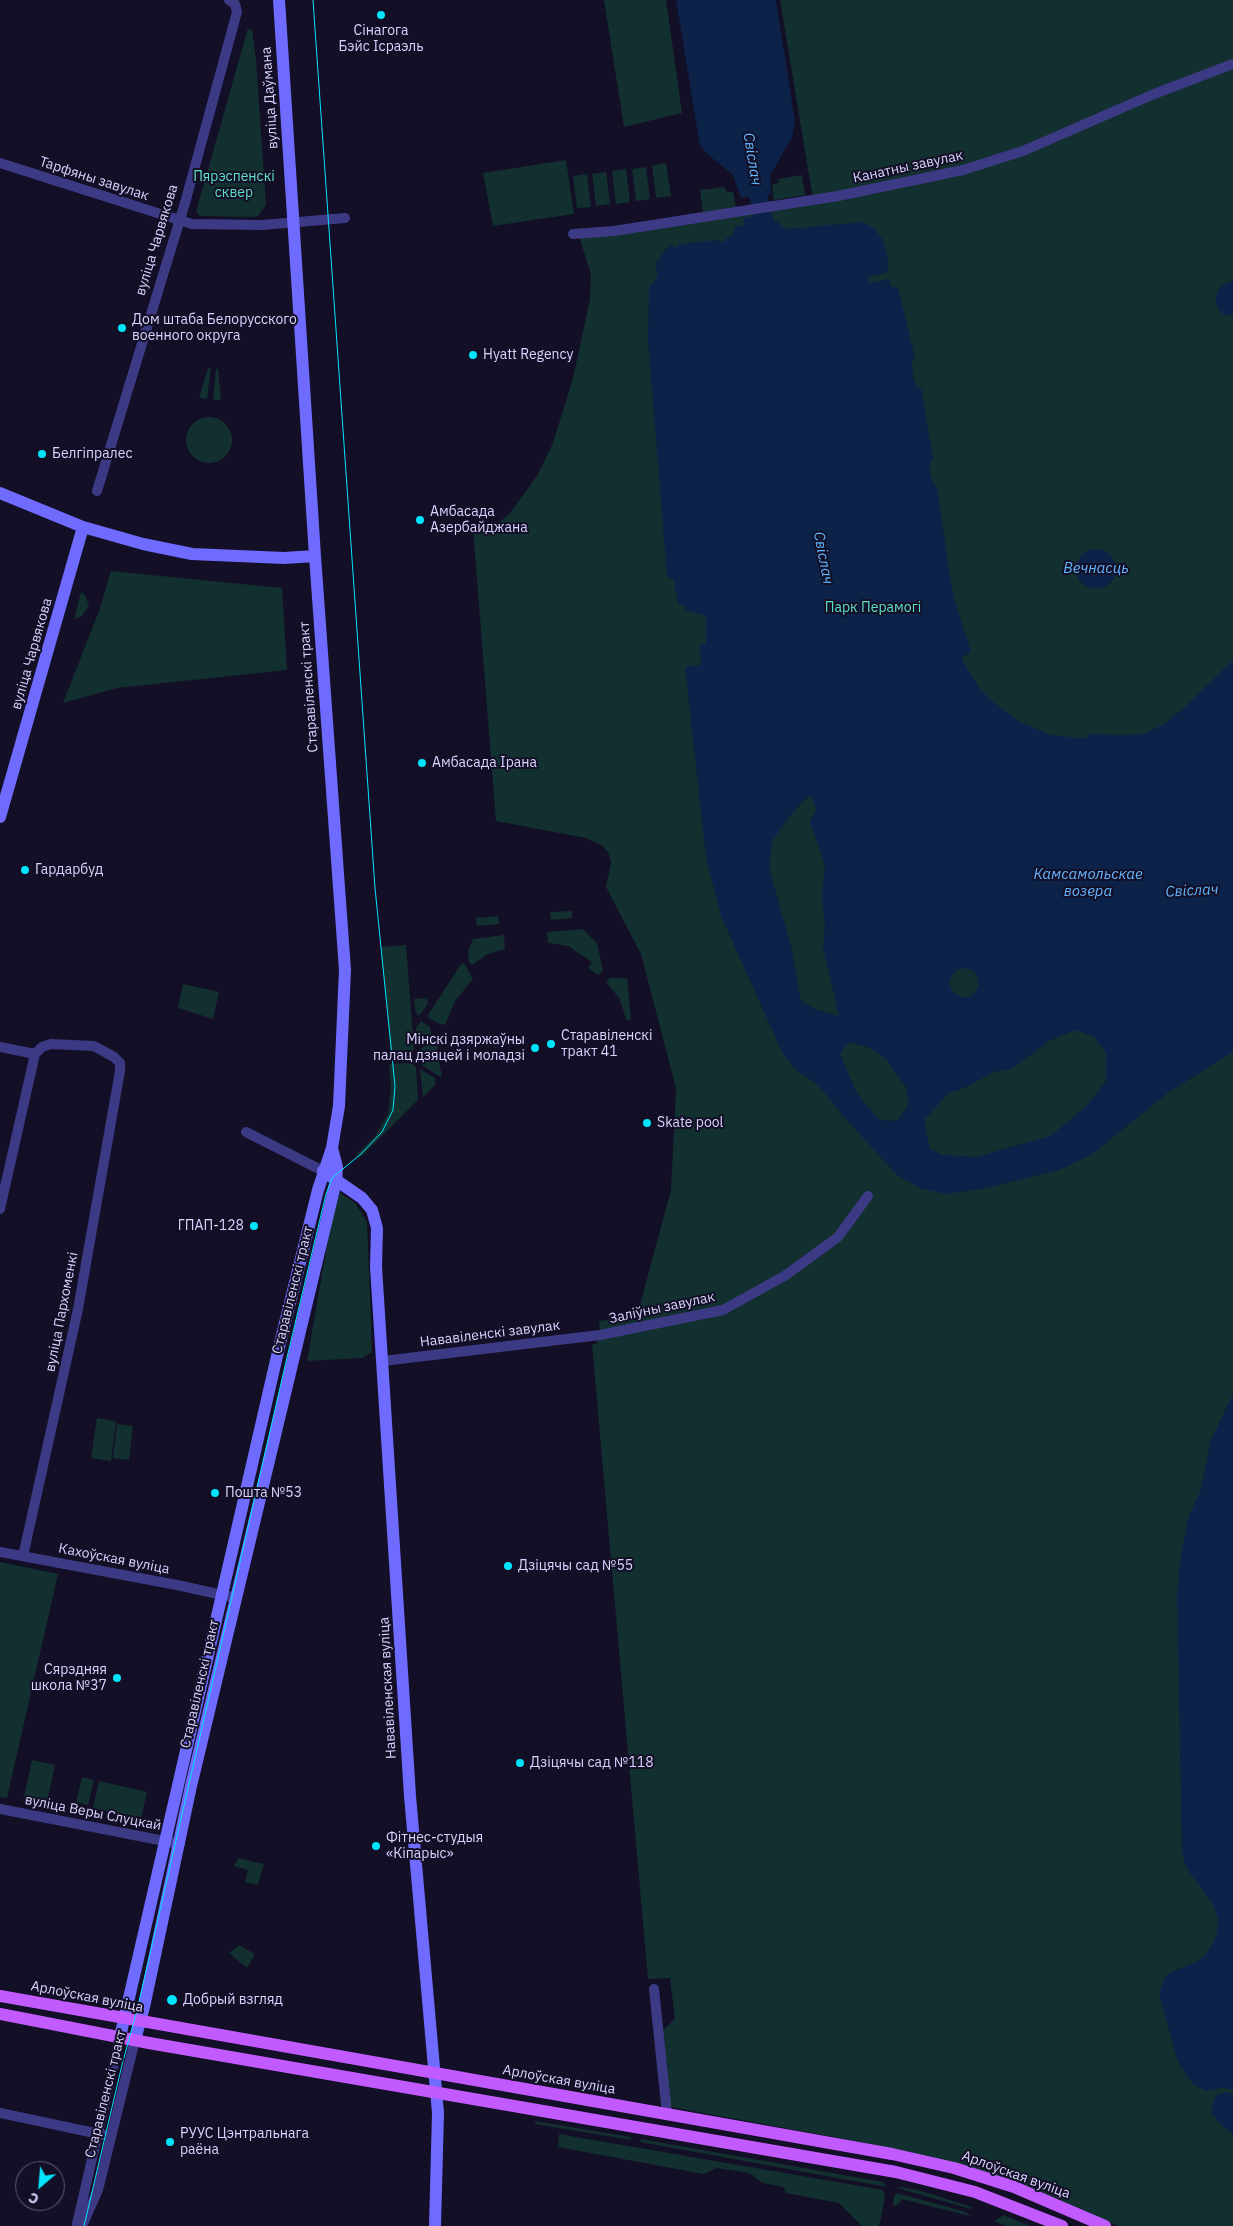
<!DOCTYPE html>
<html>
<head>
<meta charset="utf-8">
<style>
	body { margin:0 }
	#map { position:relative; width:1233px; height:2226px; overflow:hidden; background:#130f26; font-family:"IBM Plex Sans",sans-serif }
	canvas { display:block }
	.north { position:absolute; left:15px; top:2161px; width:50px; height:50px; box-sizing:border-box; background:#130f26; border:1px solid #625e7d; border-radius:50%; rotate:207deg; font-size:14px; font-weight:700; line-height:20px; text-align:center; color:#d9d4ff }
	.north::after { content:''; display:block; margin:auto; width:18px; height:22px; background:#00e5ff; clip-path:polygon(50% 0,100% 100%,50% 72%,0 100%) }
</style>
</head>
<body>
<div id="map">
<canvas width="1233" height="2226"></canvas>
<div class="north">С</div>
</div>
<script>
const g = document.querySelector('canvas').getContext('2d');
g.lineJoin = 'round';
function paint(path, color) { g.fillStyle = color; g.fill(path, 'evenodd'); }
const shape = rows => new Path2D(rows.map(r => 'M' + r).join(''));
function trace(path, color, width, dash) { g.strokeStyle = color; g.lineWidth = width; g.lineCap = dash ? 'butt' : 'round'; g.setLineDash(dash || []); g.stroke(path); }
function label(font, color, halo, rows, align = 'center') {
  g.font = font + ' "IBM Plex Sans",sans-serif'; g.lineWidth = 4; g.setLineDash([]); g.textBaseline = 'middle'; g.strokeStyle = halo; g.fillStyle = color; for (const [text, x, y, turn = 0] of rows) {
    g.save(); g.translate(x, y); g.rotate((+turn || 0) * Math.PI / 180); g.textAlign = isNaN(turn) ? turn : align; if (halo) g.strokeText(text, 0, 0); g.fillText(text, 0, 0); g.restore();
  }
}
paint(shape([
	[604,0,666,0,682,113,624,127],
	[780,0,1233,0,1233,2226,1117,2226,1047,2195,887,2147,666,2106,659,2034,675,2019,670,1978,648,1979,592,1344,596,1344,600,1335,599,1321,637,1316,671,1190,676,1088,641,954,606,887,611,863,609,854,603,846,586,838,496,821,473,529,496,525,510,513,537,476,553,443,573,378,590,299,591,275,579,236,813,199],
	[248,28,252,30,256,60,266,205,257,217,200,216,196,212],
	[566,160,574,214,493,226,483,173],
	[666,163,671,196,656,198,652,165],
	[646,167,650,199,636,201,632,169],
	[626,169,630,202,616,204,612,171],
	[606,172,610,204,596,206,592,174],
	[587,174,591,207,577,208,573,176],
	[802,175,805,195,774,200,772,184,779,183,778,179],
	[724,187,727,192,733,192,736,207,703,212,700,190],
	[208,368,211,368,207,399,199,398],
	[216,369,218,369,221,400,213,400],
	'186 440a23 23 0 1 1 46 0a23 23 0 1 1-46 0Z',
	[111,571,282,588,287,670,117,688,63,703,99,611],
	[81,592,85,595,89,606,81,617,74,619],
	[572,911,572,918,551,920,550,912],
	[498,916,499,924,477,926,476,918],
	[583,929,597,943,603,971,598,975,588,968,592,962,568,946,548,943,547,932],
	[504,935,505,949,488,954,472,965,469,962,468,951,473,939],
	[406,945,414,1050,409,1054,391,1056,381,947],
	[464,963,473,979,455,1001,445,1025,440,1024,428,1018,428,1015,461,964],
	[610,978,627,978,631,1020,627,1021,619,998,606,982],
	[183,984,219,992,213,1019,178,1008],
	[427,998,428,1004,419,1016,416,1013,414,999],
	[421,1021,430,1027,431,1034,420,1045,417,1044,416,1028],
	[436,1035,438,1037,438,1058,442,1076,440,1077,422,1065,420,1050],
	[411,1063,416,1067,418,1100,362,1156,358,1158,356,1155,375,1136,388,1114,391,1088,389,1064],
	[420,1069,435,1078,435,1085,423,1097],
	[340,1193,355,1203,367,1222,372,1352,362,1358,307,1361,334,1205],
	[97,1418,116,1421,111,1461,91,1458],
	[117,1424,133,1426,129,1460,113,1458],
	[0,1562,58,1574,7,1798,0,1797],
	[32,1760,55,1765,46,1806,23,1801],
	[82,1777,94,1780,88,1805,76,1802],
	[99,1781,147,1792,141,1819,93,1808],
	[238,1858,264,1864,258,1885,245,1882,248,1870,234,1866],
	[239,1945,255,1954,247,1968,229,1953],
	[535,2121,631,2137,631,2140,535,2124],
	[559,2134,883,2190,885,2196,880,2223,878,2226,862,2226,839,2203,786,2193,783,2187,763,2183,749,2173,717,2168,704,2174,558,2147],
	[641,2139,883,2182,887,2187,640,2142],
	[901,2187,918,2190,972,2207,971,2209,897,2188],
	[897,2193,966,2212,970,2216,901,2199,900,2203,895,2206,893,2205,894,2196],
	[1004,2215,1030,2226,1005,2226,994,2221]
]), '#12302f');
paint(shape([
	[676,0,776,0,795,122,792,137,770,176,771,194,741,198,733,175,706,153,700,145],
	[772,213,774,221,778,221,781,226,788,229,862,222,874,228,883,240,889,264,887,267,889,272,868,277,869,283,890,279,891,286,898,288,915,358,912,360,913,377,918,388,921,388,933,458,930,463,930,473,933,483,937,487,950,576,955,602,971,652,961,658,981,690,993,702,1020,722,1051,735,1087,739,1087,734,1123,735,1143,734,1162,725,1184,708,1233,660,1233,1052,1169,1092,1091,1155,1059,1170,986,1188,946,1194,920,1188,897,1175,844,1117,826,1094,815,1083,795,1069,782,1052,721,916,706,858,685,667,701,665,700,645,706,643,706,616,686,611,684,606,678,604,674,580,667,576,648,339,649,293,650,285,656,279,658,275,655,265,666,249,672,245,673,247,679,247,678,244,719,240,720,242,725,241,725,239,734,235,735,227,744,225,743,218],
	[812,796,816,810,810,822,825,865,822,896,825,925,823,947,839,1016,817,1010,801,1001,791,946,770,871,770,855,773,840,788,818,805,799],
	[965,968,972,970,977,975,979,984,975,993,969,997,961,997,953,992,949,982,952,975,957,970],
	[1076,1030,1094,1037,1106,1053,1106,1081,1089,1103,1064,1125,1050,1136,975,1157,943,1155,930,1149,924,1120,949,1093,969,1086,993,1072,1012,1069,1049,1041],
	[849,1042,870,1048,886,1059,907,1089,908,1106,897,1121,880,1120,867,1106,855,1089,840,1054],
	[1233,281,1233,316,1223,314,1219,310,1215,299,1219,289,1223,285],
	'1076 569a20 20 0 1 1 40 0a20 20 0 1 1-40 0Z',
	[1233,1394,1233,2090,1222,2088,1206,2091,1193,2084,1180,2066,1176,2056,1159,1993,1164,1978,1169,1973,1194,1963,1204,1956,1212,1945,1217,1933,1218,1920,1214,1906,1190,1873,1184,1862,1182,1850,1177,1594,1181,1554,1188,1518,1200,1492,1211,1440],
	[1226,2092,1233,2094,1233,2134,1220,2124,1211,2113,1214,2099,1217,2095]
]), '#0c2248');
trace(shape([
	[755,173,765,239]
]), '#0c2248', 18);
trace(shape([
	[0,163,192,224,262,225,345,218],
	[573,234,614,231,838,196,963,170,1023,151,1154,94,1233,64],
	[97,491,185,203,237,12,235,4,229,0],
	[0,1047,35,1054],
	[246,1132,323,1171],
	[0,1209,35,1054],
	[383,1361,600,1335,723,1310,786,1275,838,1237,868,1196],
	[0,1552,177,1585,236,1598],
	[23,1556,78,1309,120,1071,120,1063,114,1057,94,1046,51,1044,42,1047,35,1054],
	[0,1809,180,1844],
	[654,1989,667,2114],
	[0,2113,104,2135],
	[77,2224,120,2037],
	[82,2226,98,2190,135,2040]
]), '#3d3a85', 10);
trace(shape([
	[0,493,83,527,143,544,192,554,284,558,315,556],
	[0,817,83,527],
	[323,1171,362,1198,372,1210,377,1228,376,1267,410,1796,438,2113,435,2226],
	[120,2037,280,1343,318,1190,332,1148,339,1106,345,970,315,556,279,0],
	[135,2040,144,2007,191,1786,336,1181,337,1167,332,1148]
]), '#6f6bff', 12);
trace(shape([
	[0,1996,892,2154,954,2168,1014,2187,1105,2226],
	[0,2014,149,2043,896,2172,975,2192,1062,2226]
]), '#c25bff', 12);
trace(shape([
	[84,2226,122,2065,138,2006,285,1366,326,1194,332,1178,361,1154,382,1132,393,1110,395,1086,375,888,313,0]
]), '#00e5ff', 1);
for (const [x, y, r, color] of [
	[381,15,5,"#00e5ff"],
	[122,328,5,"#00e5ff"],
	[473,355,5,"#00e5ff"],
	[42,454,5,"#00e5ff"],
	[420,520,5,"#00e5ff"],
	[422,763,5,"#00e5ff"],
	[25,870,5,"#00e5ff"],
	[551,1044,5,"#00e5ff"],
	[535,1048,5,"#00e5ff"],
	[647,1123,5,"#00e5ff"],
	[254,1226,5,"#00e5ff"],
	[215,1493,5,"#00e5ff"],
	[508,1566,5,"#00e5ff"],
	[117,1678,5,"#00e5ff"],
	[520,1763,5,"#00e5ff"],
	[376,1846,5,"#00e5ff"],
	[172,2000,6,"#00e5ff"],
	[170,2142,5,"#00e5ff"]
]) { const dot = new Path2D(); dot.arc(x, y, r, 0, 2 * Math.PI); g.fillStyle = color; g.fill(dot); trace(dot, '#130f26', 2); }
label('14px', '#d9d4ff', '#130f26', [
	["Сінагога",381,31,"center"],
	["Бэйс Ісраэль",381,47,"center"],
	["Дом штаба Белорусского",132,320],
	["военного округа",132,336],
	["Hyatt Regency",483,355],
	["Белгіпралес",52,454],
	["Амбасада",430,512],
	["Азербайджана",430,528],
	["Амбасада Ірана",432,763],
	["Гардарбуд",35,870],
	["Старавіленскі",561,1036],
	["тракт 41",561,1052],
	["Мінскі дзяржаўны",525,1040,"right"],
	["палац дзяцей і моладзі",525,1056,"right"],
	["Skate pool",657,1123],
	["ГПАП-128",244,1226,"right"],
	["Пошта №53",225,1493],
	["Дзіцячы сад №55",518,1566],
	["Сярэдняя",107,1670,"right"],
	["школа №37",107,1686,"right"],
	["Дзіцячы сад №118",530,1763],
	["Фітнес-студыя",386,1838],
	["«Кіпарыс»",386,1854],
	["Добрый взгляд",183,2000],
	["РУУС Цэнтральнага",180,2134],
	["раёна",180,2150]
], 'left');
label('14px', '#d9d4ff', '#130f26', [
	["вуліца Даўмана",270,98,-94],
	["Канатны завулак",908,167,-12],
	["Тарфяны завулак",94,179,18],
	["вуліца Чарвякова",157,240,-73],
	["вуліца Чарвякова",32,654,-74],
	["Старавіленскі тракт",309,687,-94],
	["Старавіленскі тракт",293,1290,-76],
	["Заліўны завулак",662,1308,-12],
	["вуліца Пархоменкі",62,1312,-79],
	["Нававіленскі завулак",490,1334,-7],
	["Кахоўская вуліца",114,1559,11],
	["Старавіленскі тракт",200,1684,-77],
	["Нававіленская вуліца",388,1688,-93],
	["вуліца Веры Слуцкай",93,1813,11],
	["Арлоўская вуліца",87,1997,11],
	["Арлоўская вуліца",559,2080,10],
	["Старавіленскі тракт",106,2094,-76],
	["Арлоўская вуліца",1016,2175,20]
]);
label('14px', '#5fe0c0', '#130f26', [
	["Пярэспенскі",234,177],
	["сквер",234,193],
	["Парк Перамогі",873,608]
]);
label('italic 15px', '#62b6ff', '#130f26', [
	["Свіслач",752,159,81],
	["Свіслач",823,558,79],
	["Вечнасць",1096,569],
	["Камсамольскае",1088,875],
	["возера",1088,892],
	["Свіслач",1192,891,-3]
]);
</script>
</body>
</html>
